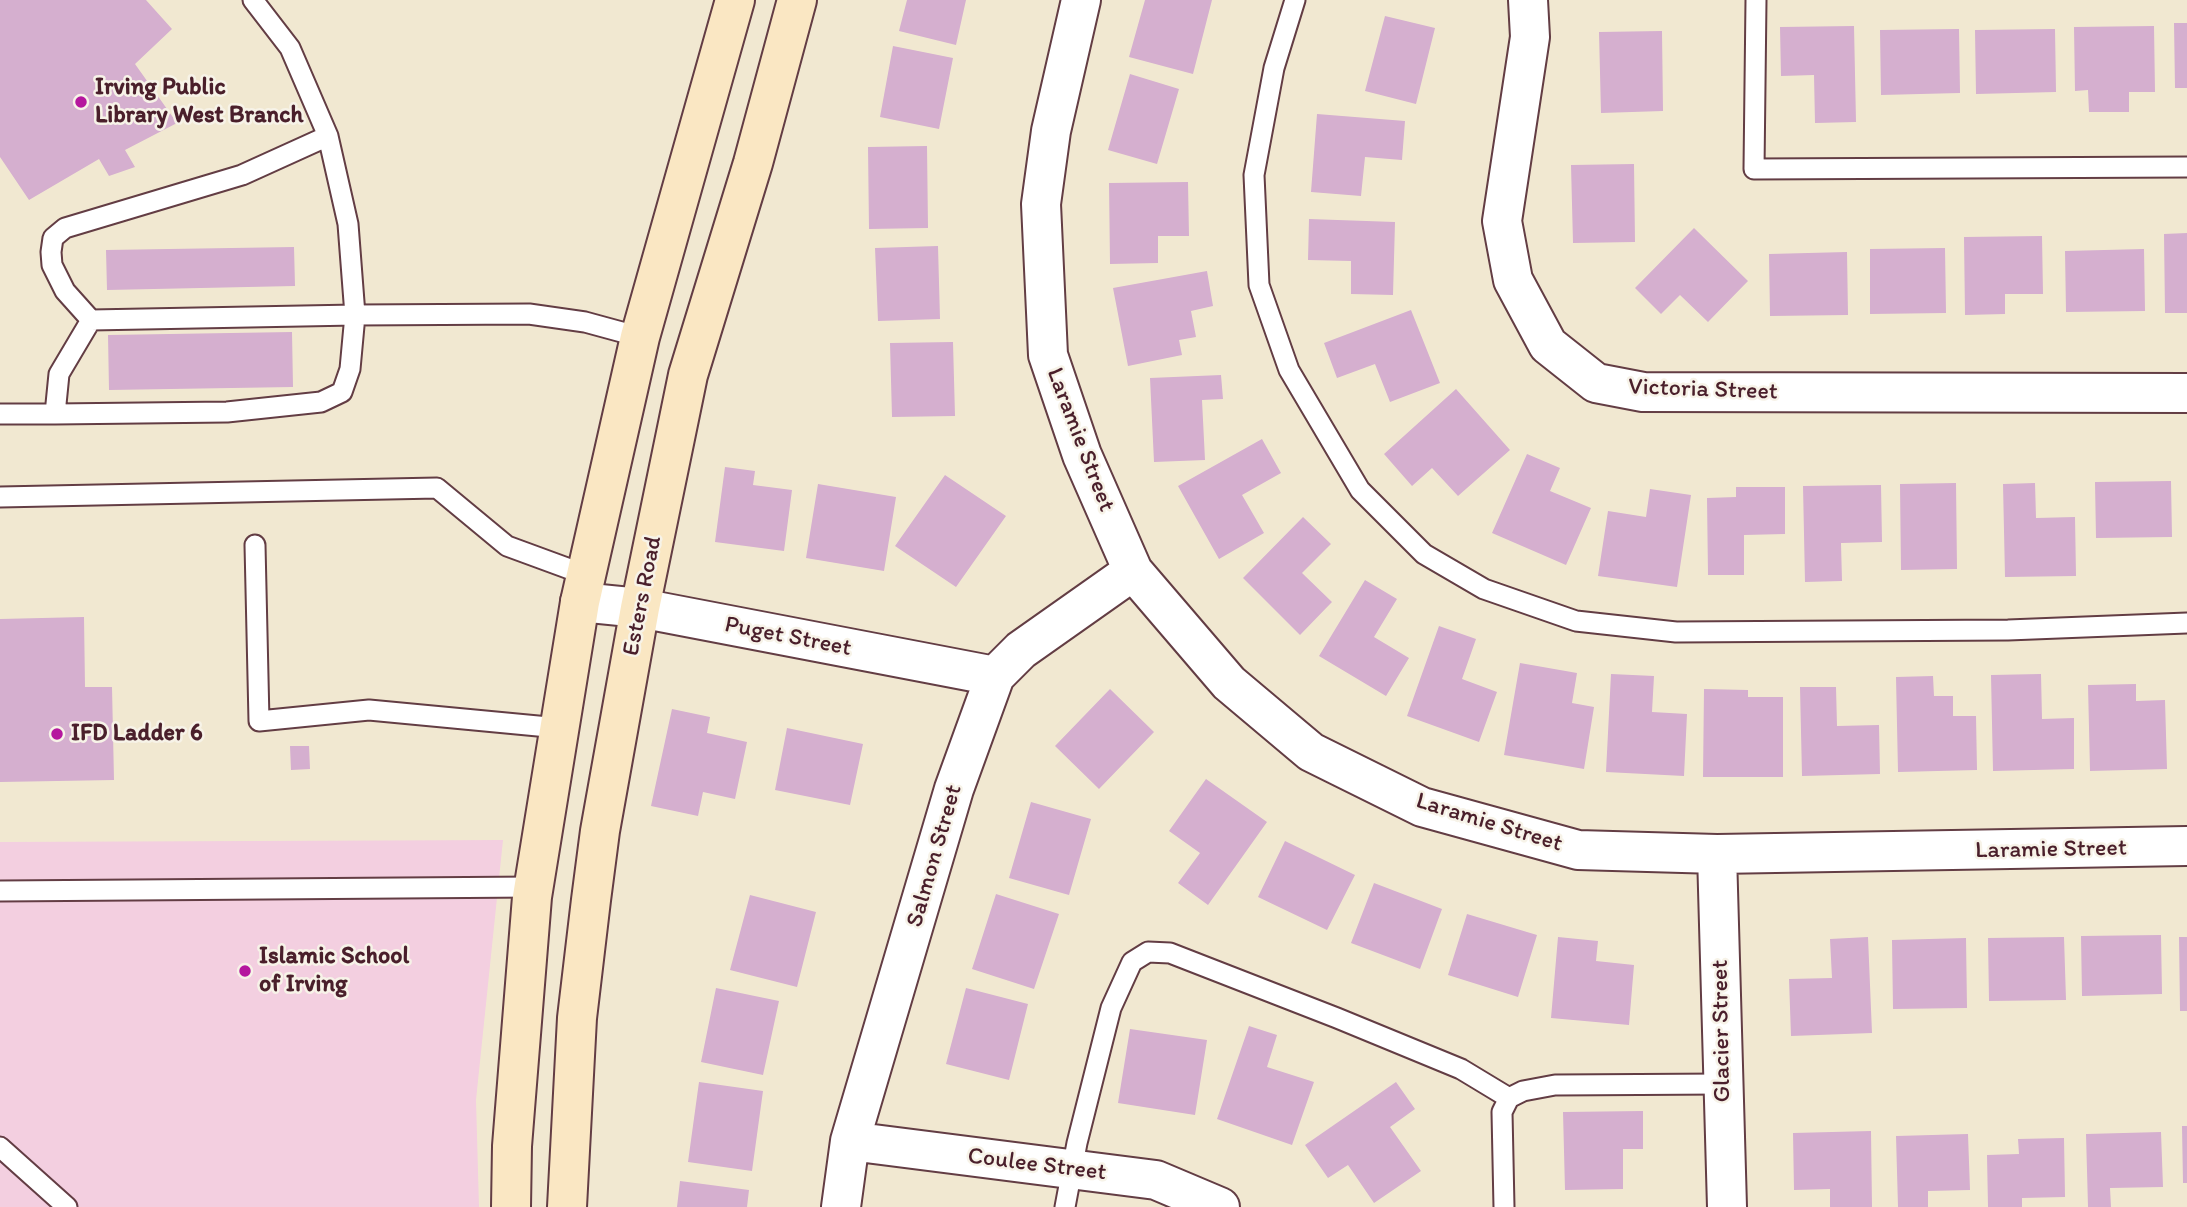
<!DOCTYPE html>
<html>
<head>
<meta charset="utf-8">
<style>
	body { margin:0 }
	canvas { display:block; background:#f1e8d1 }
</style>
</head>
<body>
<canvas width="2187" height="1207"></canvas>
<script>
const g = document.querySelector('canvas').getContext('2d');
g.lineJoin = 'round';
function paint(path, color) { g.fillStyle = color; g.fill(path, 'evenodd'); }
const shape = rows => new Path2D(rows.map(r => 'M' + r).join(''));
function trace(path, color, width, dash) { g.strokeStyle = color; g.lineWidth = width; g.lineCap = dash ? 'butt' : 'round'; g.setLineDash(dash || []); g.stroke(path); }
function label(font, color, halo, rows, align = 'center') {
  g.font = font + ' Itim,sans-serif'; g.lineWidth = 5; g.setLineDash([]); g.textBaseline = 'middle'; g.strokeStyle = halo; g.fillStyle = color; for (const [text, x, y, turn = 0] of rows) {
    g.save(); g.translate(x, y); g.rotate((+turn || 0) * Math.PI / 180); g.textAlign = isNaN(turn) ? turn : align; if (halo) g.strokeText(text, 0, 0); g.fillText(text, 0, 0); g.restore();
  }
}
paint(shape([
	[503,840,476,1100,479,1207,0,1207,0,842]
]), '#f3cfe0');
paint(shape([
	[0,0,146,0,172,29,135,64,177,123,125,150,135,167,109,176,99,159,29,200,0,157],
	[907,0,966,0,956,45,899,31],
	[1145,0,1212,0,1193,74,1129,57],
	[1385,16,1435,28,1416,104,1365,91],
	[2174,23,2187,23,2187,88,2175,88],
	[1854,26,1856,122,1815,123,1814,75,1781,76,1780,27],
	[2154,26,2155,92,2129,92,2129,112,2089,112,2088,90,2075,91,2074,27],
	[1959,29,1960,93,1881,95,1880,30],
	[2055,29,2056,92,1976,94,1975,30],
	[1662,31,1663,111,1601,113,1599,32],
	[893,46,953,58,939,129,880,117],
	[1130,74,1179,89,1157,164,1108,150],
	[1317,114,1405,121,1402,160,1365,157,1361,196,1311,192],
	[927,146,928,228,869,229,868,147],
	[1634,164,1635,242,1573,243,1571,165],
	[1188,182,1189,236,1158,236,1158,263,1110,264,1109,183],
	[1309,219,1395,222,1393,295,1351,294,1351,261,1308,260],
	[1694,228,1748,281,1708,322,1680,295,1661,314,1635,288],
	[2187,233,2187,313,2165,313,2164,234],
	[2042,236,2043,294,2005,294,2005,314,1965,315,1964,237],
	[938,246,940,319,878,321,875,248],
	[294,247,295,286,107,290,106,250],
	[1945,248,1946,313,1870,314,1870,249],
	[2144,249,2145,311,2066,312,2065,251],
	[1847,252,1848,315,1770,316,1769,254],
	[1207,271,1213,306,1191,311,1196,337,1179,340,1182,355,1128,366,1113,288],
	[1411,310,1440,383,1390,402,1375,364,1337,378,1324,343],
	[292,332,293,387,109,390,108,335],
	[953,342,955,416,892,417,890,343],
	[1221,375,1223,399,1202,400,1205,460,1154,462,1150,378],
	[1456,389,1510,450,1458,496,1432,468,1412,486,1384,454],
	[1262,439,1281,473,1242,495,1264,533,1219,559,1178,486],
	[1527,454,1560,468,1550,491,1591,508,1566,565,1492,533],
	[725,467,755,471,753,485,792,490,784,551,715,542],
	[945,475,1006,516,956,587,895,546],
	[2171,481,2172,537,2096,538,2095,482],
	[1956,483,1957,569,1901,570,1900,484],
	[2035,483,2036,518,2075,517,2076,576,2005,577,2003,484],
	[818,484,896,497,884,571,806,558],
	[1881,485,1882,542,1841,543,1842,581,1805,582,1803,486],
	[1736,487,1785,487,1785,534,1744,535,1744,575,1708,575,1707,498,1736,497],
	[1650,489,1691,495,1677,587,1598,576,1608,511,1646,517],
	[1303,517,1331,544,1302,573,1332,602,1300,635,1243,578],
	[1365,580,1397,599,1374,637,1409,658,1386,696,1319,656],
	[84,617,85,687,112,687,114,780,0,782,0,619],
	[1439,626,1476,639,1462,679,1497,692,1479,742,1407,716],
	[1520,663,1577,673,1572,703,1594,707,1584,769,1504,755],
	[1611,674,1654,676,1652,712,1687,714,1684,776,1606,772],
	[2041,674,2042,719,2074,718,2074,769,1993,771,1991,675],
	[1933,676,1934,696,1953,696,1953,716,1976,716,1977,770,1898,772,1896,677],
	[2136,684,2136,701,2165,700,2167,769,2090,771,2088,685],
	[1800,687,1836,687,1837,726,1879,725,1880,774,1802,776],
	[1110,689,1154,732,1099,789,1055,746],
	[1704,689,1748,690,1748,697,1783,697,1783,777,1703,777],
	[672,709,710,717,707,733,747,742,735,799,703,792,698,816,651,806],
	[787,728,863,744,850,805,775,790],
	[290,746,309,746,310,769,291,770],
	[1206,779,1267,822,1208,905,1178,883,1200,853,1169,831],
	[1031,802,1091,819,1069,895,1009,878],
	[1285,841,1355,875,1327,930,1258,897],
	[1374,883,1442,909,1420,969,1351,943],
	[996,894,1059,914,1034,989,972,969],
	[750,895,816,912,797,987,730,970],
	[1467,914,1537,935,1518,997,1448,975],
	[2161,935,2162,994,2082,996,2081,936],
	[1558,937,1598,941,1596,961,1634,965,1629,1025,1551,1018],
	[1868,937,1872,1033,1791,1036,1789,979,1832,978,1830,939],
	[2064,937,2066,1000,1989,1001,1988,938],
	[2179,937,2187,937,2187,1011,2180,1011],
	[1966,938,1967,1008,1893,1009,1892,940],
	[716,988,779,1001,763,1075,701,1062],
	[966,988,1028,1004,1009,1080,946,1064],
	[1249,1026,1277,1035,1267,1067,1314,1082,1292,1145,1217,1119],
	[1130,1029,1207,1040,1195,1115,1118,1103],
	[699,1082,763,1091,752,1171,688,1162],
	[1396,1082,1415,1109,1390,1127,1421,1171,1374,1203,1348,1165,1328,1178,1305,1145],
	[1643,1111,1643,1149,1623,1149,1623,1189,1565,1190,1563,1112],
	[2182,1126,2187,1126,2187,1183,2183,1183],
	[1871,1131,1872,1207,1830,1207,1830,1189,1794,1190,1793,1133],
	[2161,1132,2163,1187,2110,1188,2111,1207,2088,1207,2086,1134],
	[1968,1134,1970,1190,1928,1191,1928,1207,1898,1207,1896,1136],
	[2064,1138,2065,1197,2022,1198,2022,1207,1988,1207,1987,1155,2019,1154,2018,1139],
	[680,1181,749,1190,747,1207,677,1207]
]), '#d5afcf');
const service = shape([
	[253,0,290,48,328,136,348,224,355,315,529,314,585,322,640,337],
	[1295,0,1274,68,1254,175,1259,285,1289,370,1360,490,1424,554,1484,589,1576,621,1676,632,2008,630,2187,623],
	[1756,0,1754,169,2187,167],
	[91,320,59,374,55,414,227,412,321,402,342,392,350,369,355,315,91,320,65,291,52,265,51,252,53,238,65,228,242,175,328,136],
	[0,414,55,414],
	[0,497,437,488,507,546,586,575],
	[255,545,259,721,369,710,559,728],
	[0,891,533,887],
	[0,1147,67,1207],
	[1065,1207,1077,1143,1111,1008,1132,962,1148,952,1170,953,1337,1018,1461,1069,1509,1098],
	[1504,1207,1502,1112,1509,1098,1523,1091,1555,1085,1723,1084]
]);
const minor = shape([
	[1081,0,1051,131,1041,204,1048,355,1082,455,1133,571,1229,683,1311,752,1422,807,1578,850,1717,854,2187,846],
	[1528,0,1530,37,1502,221,1513,280,1548,345,1596,383,1643,392,2187,393],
	[580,602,640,608,995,676],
	[1717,854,1727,1207],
	[850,1141,1156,1180,1220,1207],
	[841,1207,850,1141,954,789,995,676,1021,650,1133,571]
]);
const secondary = shape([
	[511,1207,512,1146,532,897,580,602,640,337,735,0],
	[567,1207,577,1018,591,900,600,831,640,608,688,375,753,163,797,0]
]);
trace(service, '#633d44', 23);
trace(minor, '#633d44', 42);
trace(secondary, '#633d44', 42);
trace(service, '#fff', 19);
trace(minor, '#fff', 38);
trace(secondary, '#fae7c3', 38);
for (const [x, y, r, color] of [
	[81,102,7,"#b5179e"],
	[57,734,7,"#b5179e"],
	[245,971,7,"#b5179e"]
]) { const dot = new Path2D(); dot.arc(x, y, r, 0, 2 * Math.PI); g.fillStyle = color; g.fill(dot); trace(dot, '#f7f3e8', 2.5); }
label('bold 24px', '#4a1f2b', '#f7f3e8', [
	["Irving Public",95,88],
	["Library West Branch",95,116],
	["IFD Ladder 6",71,734],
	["Islamic School",259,957],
	["of Irving",259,985]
], 'left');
label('24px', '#4a1f2b', '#f7f3e8', [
	["Victoria Street",1703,390,2],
	["Laramie Street",1080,440,69],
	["Esters Road",643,596,-79],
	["Puget Street",788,637,11],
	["Laramie Street",1489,823,17],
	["Laramie Street",2051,850,-1],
	["Salmon Street",935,856,-74],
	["Glacier Street",1722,1031,-91],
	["Coulee Street",1037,1165,7]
]);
</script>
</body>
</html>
